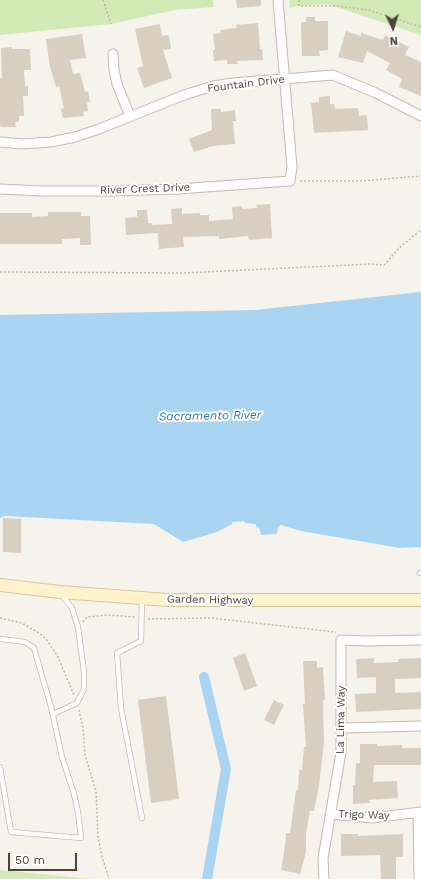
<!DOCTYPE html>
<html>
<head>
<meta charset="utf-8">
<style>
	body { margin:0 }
	#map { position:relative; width:421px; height:879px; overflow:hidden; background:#f6f3ec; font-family:"Work Sans",sans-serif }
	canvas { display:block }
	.north { position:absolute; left:373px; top:8px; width:40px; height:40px; -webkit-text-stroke:3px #fff; paint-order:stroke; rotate:176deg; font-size:11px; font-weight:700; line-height:16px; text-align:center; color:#4b4439 }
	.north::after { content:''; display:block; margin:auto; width:14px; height:18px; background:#4b4439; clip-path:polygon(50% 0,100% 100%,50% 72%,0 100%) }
	.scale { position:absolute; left:8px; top:853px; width:69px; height:18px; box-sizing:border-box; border:2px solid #4b4439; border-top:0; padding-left:5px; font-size:12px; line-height:14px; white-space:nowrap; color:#4b4439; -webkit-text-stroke:3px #fff; paint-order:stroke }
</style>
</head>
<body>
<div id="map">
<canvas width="421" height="879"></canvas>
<div class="north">N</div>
<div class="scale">50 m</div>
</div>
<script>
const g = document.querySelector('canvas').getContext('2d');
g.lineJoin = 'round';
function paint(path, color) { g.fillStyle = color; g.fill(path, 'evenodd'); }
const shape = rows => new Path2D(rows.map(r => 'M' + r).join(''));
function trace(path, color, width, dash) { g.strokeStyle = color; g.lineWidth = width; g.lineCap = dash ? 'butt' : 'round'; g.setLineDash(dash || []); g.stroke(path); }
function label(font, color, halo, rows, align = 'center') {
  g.font = font + ' "Work Sans",sans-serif'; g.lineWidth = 4; g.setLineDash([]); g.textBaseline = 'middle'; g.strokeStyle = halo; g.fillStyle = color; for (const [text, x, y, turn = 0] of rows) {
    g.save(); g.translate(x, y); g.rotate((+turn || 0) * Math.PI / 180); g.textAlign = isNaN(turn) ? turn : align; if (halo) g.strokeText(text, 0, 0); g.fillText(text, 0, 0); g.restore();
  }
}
paint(shape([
	[0,0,213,0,214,7,175,10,111,24,0,35],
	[289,0,421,0,421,35,327,4,299,6,290,8],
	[0,870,92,879,0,879]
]), '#d2eab5');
paint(shape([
	[421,292,421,547,400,548,301,531,281,525,278,527,277,534,261,535,259,527,257,528,256,524,245,523,244,521,232,522,232,524,217,532,183,542,154,524,5,516,0,518,0,315,255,310]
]), '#a9d4f2');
trace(shape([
	[204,677,226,769,207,879]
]), '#a9d4f2', 10);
paint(shape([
	[236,0,261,0,261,6,237,8],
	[306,17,315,17,315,21,328,21,328,50,319,51,320,56,302,56,301,22,306,22],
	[258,23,260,49,262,49,263,60,237,61,238,64,227,64,227,60,214,61,213,50,215,50,213,34,221,33,220,30,237,28,236,25],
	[160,24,162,36,169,35,171,49,163,50,172,78,144,88,137,68,143,66,135,29],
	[346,31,361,36,361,33,383,40,385,35,409,47,405,55,421,62,421,96,399,87,402,79,386,70,390,63,367,51,363,63,338,57],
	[82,34,86,58,70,60,73,74,80,73,85,92,88,91,90,102,87,103,88,111,83,112,84,116,63,118,61,109,64,108,59,86,56,87,50,67,46,39],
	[12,47,12,49,30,49,31,70,24,70,25,86,28,86,28,96,23,96,24,116,19,116,19,122,15,122,16,127,3,127,0,126,0,78,2,78,1,48],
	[330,96,330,104,334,104,335,109,358,108,359,116,367,115,368,130,314,133,311,103,319,102,319,97],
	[211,109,221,109,221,112,235,110,236,121,233,121,235,144,213,146,194,152,189,139,212,130],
	[270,204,272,238,249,240,248,236,219,239,219,236,183,237,184,247,159,249,158,233,126,235,125,218,137,217,137,210,147,210,148,223,152,223,152,225,172,224,171,209,182,208,182,214,200,213,200,215,209,215,209,221,233,219,232,207,242,206,242,209,257,208,256,205],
	[48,212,81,212,81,216,90,216,91,245,80,245,80,238,62,239,62,244,0,244,0,213,32,213,32,217,48,216],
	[3,518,21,519,21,553,3,552],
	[245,653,257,686,244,691,233,658],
	[374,658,374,663,398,662,398,659,421,658,421,678,395,679,395,693,421,692,421,709,356,712,355,694,376,693,376,677,357,678,356,659],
	[303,661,317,661,317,668,323,667,325,700,323,700,324,743,319,785,314,811,310,811,306,834,306,852,300,874,281,870,285,846,286,833,290,833,296,790,298,790,299,770,302,770,304,747,306,747,303,704,305,704],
	[166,696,179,799,151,803,138,700],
	[274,700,284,705,274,725,264,720],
	[360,744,377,744,377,746,402,745,402,748,421,748,421,765,374,765,373,782,397,781,398,798,369,800,370,803,353,804,353,785,355,785,356,763,360,763],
	[341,834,358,834,358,836,403,834,403,857,396,857,396,879,381,879,380,855,341,856]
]), '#d8cfc1');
const service = shape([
	[420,573,421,573],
	[142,599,141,641,117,653,121,708,142,818],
	[0,639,25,642,34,648,51,707,62,757,74,794,78,812,81,838,11,832,0,767],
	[53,714,77,703,84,689,84,672,78,627,72,608,61,594]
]);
const minor = shape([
	[113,54,114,70,117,84,130,116],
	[0,142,22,144,51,142,75,137,99,129,184,95,213,86,233,83,333,75,376,93,421,116],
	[0,189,42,191,109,191,178,189,290,181,292,167,278,0],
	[342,728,421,726],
	[418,813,419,879],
	[331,814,372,818,421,812],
	[324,879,323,858,341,752,341,640,367,641,421,640]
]);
const secondary = shape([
	[0,585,60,592,168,600,421,600]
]);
trace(service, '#c2bbae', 6);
trace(minor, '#c2bbae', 11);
trace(secondary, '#d6c79b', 14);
trace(shape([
	[103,0,111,24],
	[299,0,299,6,338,6,369,10,421,27],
	[300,181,362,181,421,176],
	[0,272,184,273,370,264,384,265,399,248,421,230],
	[0,618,22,623,39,633,46,639,58,657,74,695],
	[148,619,211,618,336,632],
	[83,622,87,617,107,615,135,617],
	[79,710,83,728,85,755,96,791,98,838,103,860,109,879]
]), '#c4b79f', 1.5, [2, 2]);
trace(service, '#fff', 4.5);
trace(minor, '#fff', 9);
trace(secondary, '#fff3cd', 12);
label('11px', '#4b4439', '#fff', [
	["Fountain Drive",246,84,-7],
	["River Crest Drive",145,189,-2],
	["Garden Highway",210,600,1],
	["La Lima Way",341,720,-89],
	["Trigo Way",364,815,2]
]);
label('italic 12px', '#2e7ab2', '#fff', [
	["Sacramento River",210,416,-1]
]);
</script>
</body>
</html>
